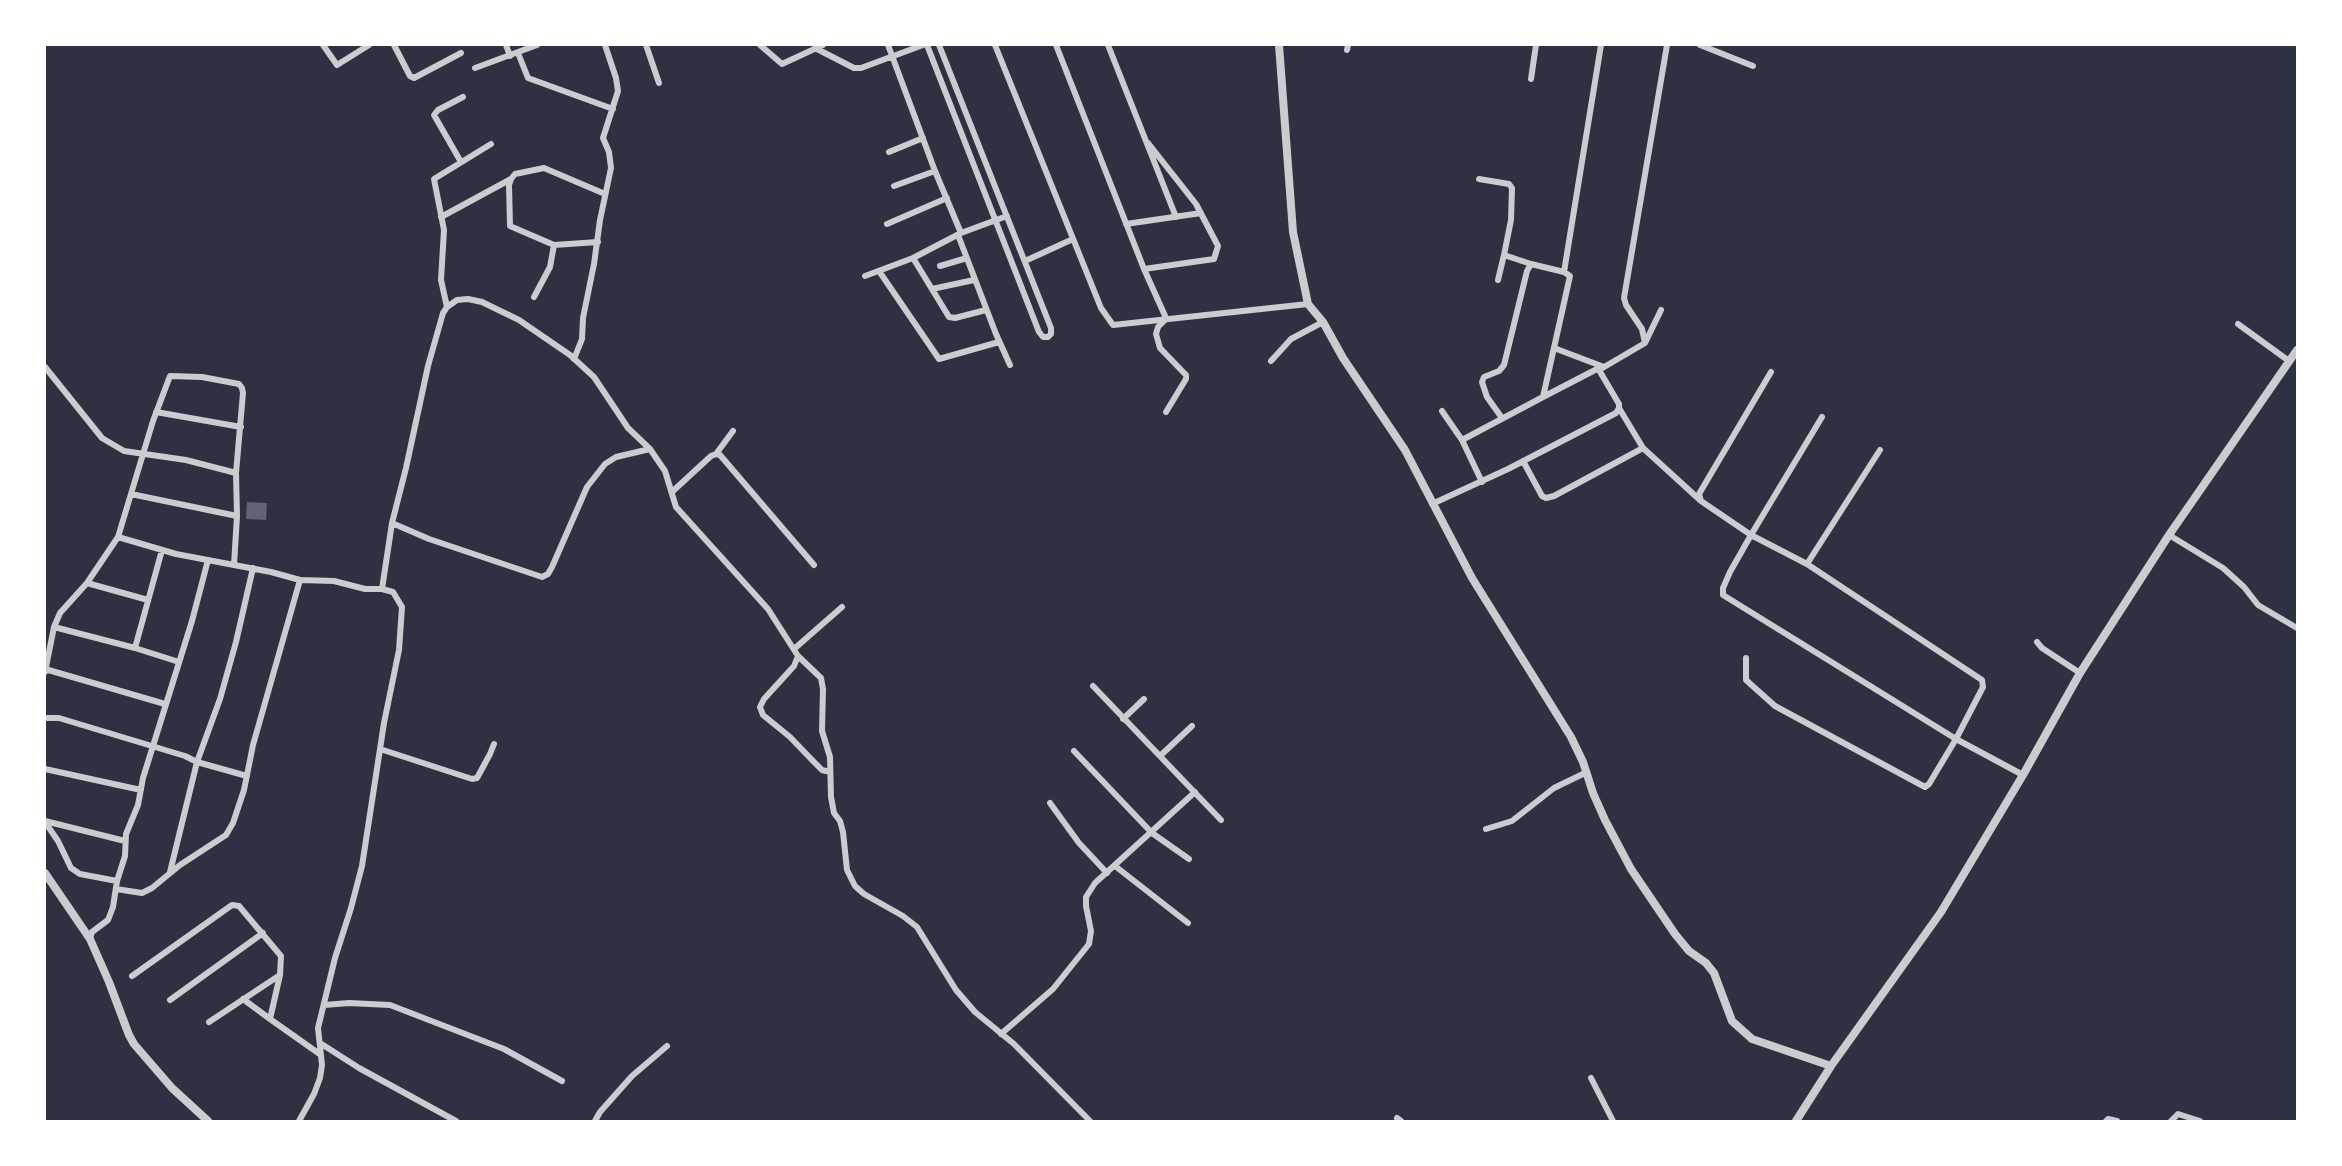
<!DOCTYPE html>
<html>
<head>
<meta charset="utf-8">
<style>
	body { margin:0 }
	#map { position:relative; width:2342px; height:1166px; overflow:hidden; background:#2d3142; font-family:Ubuntu,sans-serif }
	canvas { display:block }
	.frame { position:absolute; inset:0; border:46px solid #fff; pointer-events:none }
</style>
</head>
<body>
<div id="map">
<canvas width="2342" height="1166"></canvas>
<div class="frame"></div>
</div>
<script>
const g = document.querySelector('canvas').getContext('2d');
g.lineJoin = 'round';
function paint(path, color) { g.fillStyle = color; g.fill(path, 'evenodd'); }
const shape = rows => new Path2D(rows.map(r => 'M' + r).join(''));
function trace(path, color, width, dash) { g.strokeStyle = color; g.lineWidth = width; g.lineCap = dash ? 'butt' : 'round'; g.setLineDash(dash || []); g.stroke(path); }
paint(shape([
	[247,502,267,503,266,520,246,519]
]), '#626471');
trace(shape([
	[323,45,337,65,369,45],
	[394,45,410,76,414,78,461,53],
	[506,45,510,56],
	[646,45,659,83],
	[760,45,782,64,823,45],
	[888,45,935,171,961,233],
	[927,45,1039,332,1043,337,1048,337,1051,334,1051,328,939,45],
	[995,45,1101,308,1113,325,1308,304],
	[1056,45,1144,269,1166,318],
	[1108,45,1176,217],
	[1700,45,1753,66],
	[815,48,854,68,861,68,923,45],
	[1347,50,1348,45],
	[518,53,528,78,613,109],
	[475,68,537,45],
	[1531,79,1536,45],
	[889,152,923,138],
	[461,162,434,115,438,110,463,97],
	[511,179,509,185,510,226,554,245,598,242],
	[1479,179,1509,184,1512,188,1511,220,1504,255,1531,264],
	[894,186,935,171],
	[441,217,511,179,515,174,544,168,605,194],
	[887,224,947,198],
	[1126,224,1201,213],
	[958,235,996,334,1010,365],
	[913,258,949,317,955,318,986,310],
	[1025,261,1073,239],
	[940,266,967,258],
	[1144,269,1214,259,1218,246,1196,204,1148,143],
	[879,271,939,359,999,342],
	[1564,272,1601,45],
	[865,276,913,258,961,233,1007,216],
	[1498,280,1504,255],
	[932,289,974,280],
	[534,297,550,267,554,245],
	[447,307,441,280,444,230,434,179,491,144],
	[1166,319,1158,327,1156,334,1160,348,1186,375,1186,379,1166,412],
	[2238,324,2289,361],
	[1645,343,1642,329,1626,305,1624,298,1667,45],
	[1554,348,1604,367],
	[574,359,582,339,583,318,594,264,600,220,611,168,609,152,603,138,618,91,616,78,605,45],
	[1271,361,1291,339,1323,322],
	[45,367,102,438,124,451,186,460,236,473],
	[1599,370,1645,343,1661,310],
	[1619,408,1643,448,1701,501],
	[1442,411,1462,440,1482,482],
	[156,412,241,427],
	[1822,417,1751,535,1730,572,1723,588,1723,595,1956,739,2023,775],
	[1462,440,1543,397,1570,276,1564,272,1531,264,1527,271,1504,365,1499,371,1484,377,1482,382,1487,397,1502,418],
	[716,454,733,431],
	[1523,461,1542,496,1546,498,1554,496,1643,448],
	[673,491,711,456,716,454,720,455,814,565],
	[131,494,237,516],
	[1432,504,1508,469,1616,413,1619,408,1619,404,1599,370,1597,369,1543,397],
	[392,523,429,539,542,577,548,574,552,567,587,487,605,464,616,457,650,449],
	[2169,535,2223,568,2244,587,2258,605,2297,628],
	[118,537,176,554,271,572,300,580,334,581,365,589,382,589,392,523,406,468,428,366,443,313,447,307,457,300,468,299,482,302,519,320,570,355,594,377,628,428,650,449,665,471,676,507,768,609,798,656,821,678,823,689,822,731,830,757,831,797,834,813,840,821,843,832,847,870,855,886,864,894,903,916,917,927,956,990,975,1012,1014,1044,1090,1121],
	[1807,564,1880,450],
	[87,583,148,600],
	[54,627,135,648,162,550],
	[2037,642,2042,648,2080,673],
	[135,648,179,662],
	[794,649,842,607],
	[798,656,794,666,764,699,760,707,763,715,790,737,814,762,822,770,830,772],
	[1746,658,1746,680,1775,706,1925,787,1929,784,1956,739,1983,687,1982,680,1807,564,1751,535,1701,501,1699,494,1771,372],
	[45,669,165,704],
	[45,672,54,627,60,613,87,583,118,537,153,421,170,376,202,377,239,384,242,388,243,393,236,473,237,516,234,565],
	[1093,686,1221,820],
	[45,718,59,718,185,756,197,762,247,776],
	[1123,719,1144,699],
	[380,749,472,779,477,778,490,754,494,744],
	[1074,751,1152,833,1189,859],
	[1160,756,1192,726],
	[45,769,141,790],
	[1050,803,1079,843,1107,873],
	[45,821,125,841],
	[45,822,58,841,71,868,80,874,117,881],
	[1486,829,1512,821,1554,788,1587,772],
	[1115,866,1188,923],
	[170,872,197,762,220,699,236,642,253,568],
	[116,889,142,893,152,888,180,865,226,835,233,823,244,790,253,745,300,580],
	[90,939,92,932,108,920,113,907,117,881,125,856,126,834,138,805,143,778,192,621,208,560],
	[132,976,232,905,239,906,281,956,280,975,270,1019,321,1055],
	[243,999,270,1019],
	[170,1000,263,933],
	[324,1005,349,1003,390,1005,504,1049,562,1081],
	[209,1022,280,975],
	[1001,1034,1053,989,1089,944,1091,931,1086,906,1086,897,1095,883,1195,792],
	[320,1043,359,1068,456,1121],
	[1591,1078,1613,1121],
	[1397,1118,1401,1121],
	[299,1121,314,1094,320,1078,322,1065,318,1028,335,958,351,908,362,866,384,723,399,650,402,607,393,592,382,589],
	[595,1121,600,1112,632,1076,667,1046],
	[2106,1121,2108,1119,2117,1121],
	[2171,1121,2178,1114,2200,1121]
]), '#caccd0', 6);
trace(shape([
	[1279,45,1293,232,1308,304,1323,322,1343,358,1405,450,1472,578,1571,737,1583,762,1593,793,1605,820,1631,869,1675,934,1689,951,1706,963,1714,973,1732,1021,1752,1039,1831,1066],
	[45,873,90,939,109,982,129,1035,134,1044,172,1088,208,1121],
	[1796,1121,1831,1066,1941,912,2023,775,2080,673,2169,535,2297,350]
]), '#caccd0', 8);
</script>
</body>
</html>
